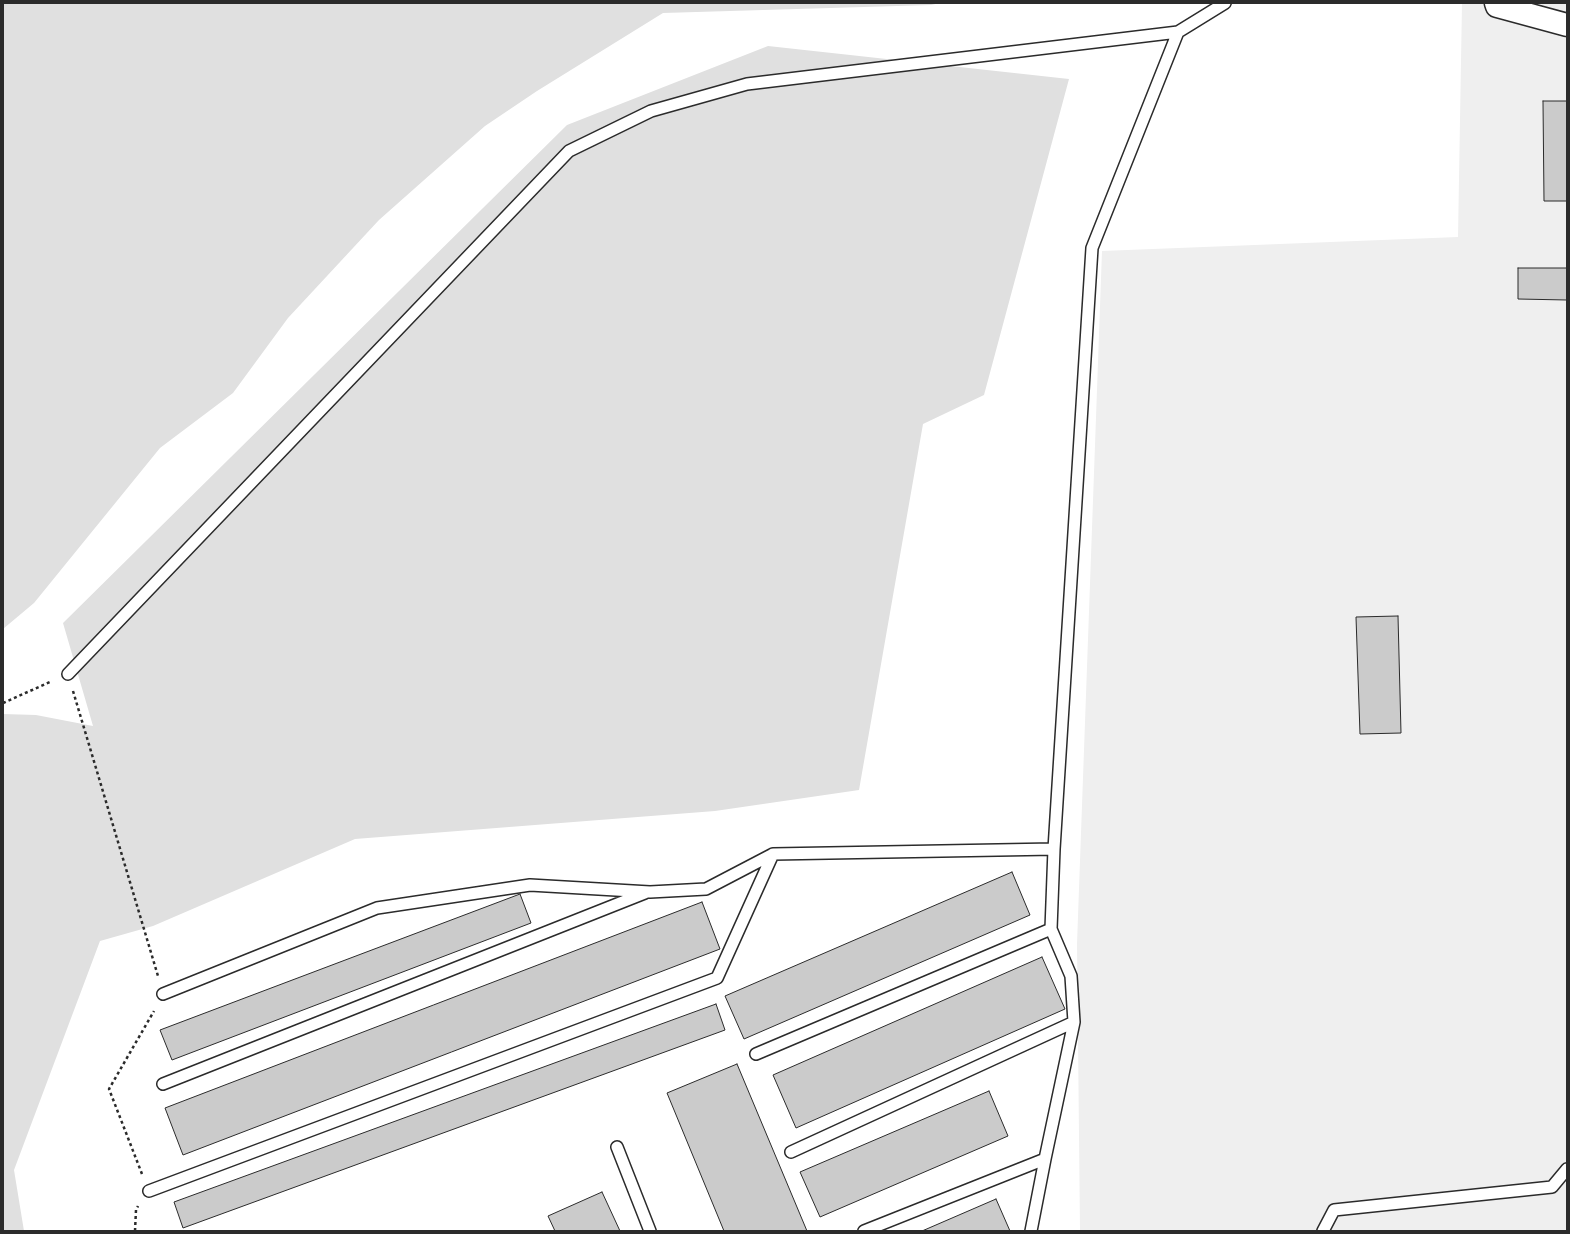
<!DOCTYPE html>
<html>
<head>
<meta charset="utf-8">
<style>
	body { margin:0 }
	#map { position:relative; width:1570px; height:1234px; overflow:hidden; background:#fff; font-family:"Balsamiq Sans",sans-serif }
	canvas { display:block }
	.frame { position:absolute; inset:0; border:4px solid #2b2b2b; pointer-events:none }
</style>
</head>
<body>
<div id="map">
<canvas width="1570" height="1234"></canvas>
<div class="frame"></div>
</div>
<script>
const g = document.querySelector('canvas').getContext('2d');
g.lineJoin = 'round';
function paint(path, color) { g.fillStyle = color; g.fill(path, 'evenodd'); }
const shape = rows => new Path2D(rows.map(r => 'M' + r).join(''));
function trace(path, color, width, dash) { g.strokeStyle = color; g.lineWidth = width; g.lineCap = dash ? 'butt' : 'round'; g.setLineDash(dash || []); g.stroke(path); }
paint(shape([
	[1462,3,1567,3,1567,1231,1080,1231,1077,944,1102,251,1458,237]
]), '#efefef');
paint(shape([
	[3,3,940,3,931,5,663,13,537,91,485,126,379,220,288,318,233,393,160,448,34,603,3,629],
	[768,46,1069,79,984,395,923,424,859,790,715,811,355,839,153,926,100,941,14,1170,24,1231,3,1231,3,714,36,715,93,726,63,623,567,125]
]), '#e0e0e0');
const building = shape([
	[1543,101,1567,101,1567,201,1544,201,1543,101],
	[1518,268,1567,268,1567,300,1518,299,1518,268],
	[1398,616,1401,733,1360,734,1356,617,1398,616],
	[1012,872,1030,915,744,1039,725,996,1012,872],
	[520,894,531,923,172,1060,160,1030,520,894],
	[702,902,720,949,183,1155,165,1108,702,902],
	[1042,957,1065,1009,796,1128,773,1075,1042,957],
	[716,1004,725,1030,183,1228,174,1202,716,1004],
	[737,1064,807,1231,724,1231,667,1093,737,1064],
	[989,1091,1008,1136,820,1217,800,1172,989,1091],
	[602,1192,620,1231,555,1231,548,1216,602,1192],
	[996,1199,1010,1231,922,1231,996,1199]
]);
paint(building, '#cbcbcb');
trace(building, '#2b2b2b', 1);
const service = shape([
	[68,674,569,151,651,111,747,84,1178,32],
	[163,994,377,908,530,885,650,892,706,889,773,854,1054,849],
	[756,1054,1051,929],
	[163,1084,645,893],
	[617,1147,650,1231],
	[791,1152,1074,1022],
	[149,1191,717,978,773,854],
	[864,1231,1045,1159],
	[1031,1231,1045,1159,1074,1022,1071,976,1051,929,1054,849,1092,248,1178,32,1225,3],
	[1323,1231,1334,1210,1552,1187,1567,1169]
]);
const minor = shape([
	[1496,3,1497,6,1567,25]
]);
trace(service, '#2b2b2b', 14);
trace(minor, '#2b2b2b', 25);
trace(shape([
	[73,691,158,976],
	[3,703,50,682],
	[142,1174,109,1089,154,1011],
	[135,1231,136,1210,138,1206]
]), '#2b2b2b', 2.5, [3, 3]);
trace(service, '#fff', 11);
trace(minor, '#fff', 22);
</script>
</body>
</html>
